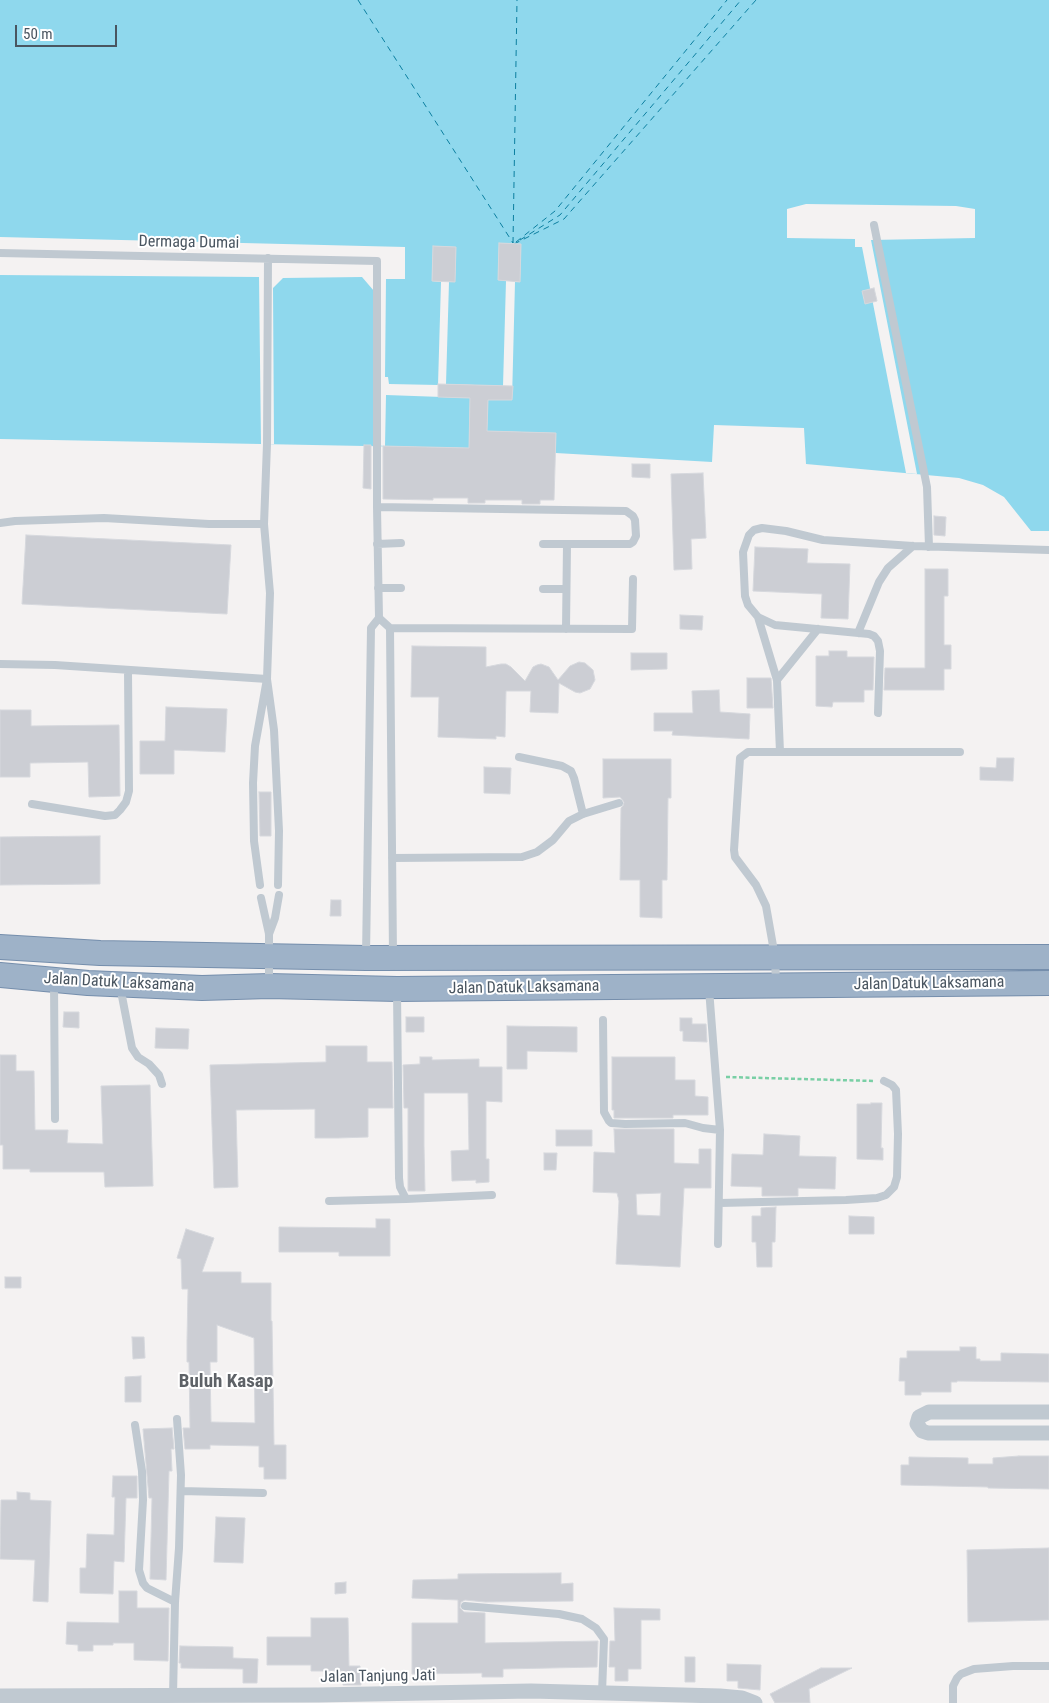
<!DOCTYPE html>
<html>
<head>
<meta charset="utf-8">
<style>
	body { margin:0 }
	#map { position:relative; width:1049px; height:1703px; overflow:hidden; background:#f4f2f2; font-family:"Roboto Condensed",sans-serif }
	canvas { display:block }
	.scale { position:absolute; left:15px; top:25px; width:102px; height:22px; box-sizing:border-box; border:2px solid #495560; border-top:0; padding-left:6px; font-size:15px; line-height:18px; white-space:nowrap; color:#495560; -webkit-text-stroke:4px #fff; paint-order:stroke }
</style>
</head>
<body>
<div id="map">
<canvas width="1049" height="1703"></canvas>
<div class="scale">50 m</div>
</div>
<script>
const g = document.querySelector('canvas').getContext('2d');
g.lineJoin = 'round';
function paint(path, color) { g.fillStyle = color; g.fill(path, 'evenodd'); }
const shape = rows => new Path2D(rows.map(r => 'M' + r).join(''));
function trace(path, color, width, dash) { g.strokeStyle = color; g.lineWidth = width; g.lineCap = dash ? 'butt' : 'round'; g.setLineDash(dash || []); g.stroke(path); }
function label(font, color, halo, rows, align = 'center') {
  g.font = font + ' "Roboto Condensed",sans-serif'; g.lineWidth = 4; g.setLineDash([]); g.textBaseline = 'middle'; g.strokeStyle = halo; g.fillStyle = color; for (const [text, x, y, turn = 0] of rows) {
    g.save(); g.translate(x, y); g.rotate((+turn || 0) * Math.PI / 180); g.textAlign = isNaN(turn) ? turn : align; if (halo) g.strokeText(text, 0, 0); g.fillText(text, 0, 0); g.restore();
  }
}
paint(shape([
	[0,0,1049,0,1049,531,1031,531,1004,497,983,485,959,478,806,464,804,428,714,425,712,462,469,448,0,439]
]), '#8fd8ed');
paint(shape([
	[806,204,956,206,975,209,975,238,871,240,917,474,906,473,862,247,855,247,855,239,787,238,787,209],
	[0,237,405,247,405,279,386,279,385,377,388,377,389,384,438,385,441,282,432,281,433,246,456,247,455,282,449,282,446,384,503,386,506,281,498,280,499,243,521,244,520,282,515,282,512,400,488,400,487,431,556,433,556,452,469,448,470,398,386,395,385,446,373,445,374,291,362,277,283,278,273,288,274,444,261,444,259,277,0,275]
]), '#f4f2f2');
trace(shape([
	[358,0,513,243],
	[520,240,560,215,741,0],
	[516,242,555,211,727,0],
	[513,243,517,0],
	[514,244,564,219,756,0]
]), '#0c7fa0', 1, [6, 5]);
const building = shape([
	[499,243,521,244,520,282,498,280,499,243],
	[433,246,456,247,455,282,432,281,433,246],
	[874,288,877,301,865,304,862,291,874,288],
	[438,384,513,386,512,400,488,400,487,431,556,433,554,500,540,500,540,504,522,504,522,500,485,500,485,503,468,503,468,498,433,498,433,500,383,499,383,446,469,448,470,398,438,397,438,384],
	[364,445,371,445,371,489,363,488,364,445],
	[632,464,650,464,650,478,632,477,632,464],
	[703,473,706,538,691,539,692,569,674,570,671,474,703,473],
	[934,516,946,517,945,536,934,535,934,516],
	[26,535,231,545,227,614,22,604,26,535],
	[755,547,808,549,807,563,850,564,848,619,821,618,822,594,753,591,755,547],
	[925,569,948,569,948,596,944,596,944,645,951,645,951,669,944,669,944,690,884,690,885,668,925,668,925,569],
	[680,615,703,616,702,630,680,629,680,615],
	[412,646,486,647,486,667,501,664,506,664,511,667,525,681,533,667,537,665,541,664,549,667,558,680,570,666,579,662,585,663,593,670,595,680,590,689,580,693,575,692,559,683,558,713,530,712,531,691,506,691,505,737,496,736,496,739,438,737,439,697,411,697,412,646],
	[829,651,847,651,847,657,874,657,873,690,864,690,864,702,833,702,832,707,816,706,816,656,829,656,829,651],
	[631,653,667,653,667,669,631,670,631,653],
	[747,678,771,678,773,708,747,708,747,678],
	[719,690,720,712,750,714,749,739,672,735,673,731,654,731,654,713,693,713,692,691,719,690],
	[166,707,227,709,225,752,174,750,174,774,140,774,140,741,165,741,166,707],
	[0,710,31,710,31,726,119,725,120,796,89,797,88,762,30,763,30,777,0,777,0,710],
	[997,758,1014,758,1013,781,980,780,980,767,996,768,997,758],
	[603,759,671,759,671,798,668,798,667,880,662,880,662,918,640,917,640,880,620,880,621,808,623,806,624,802,620,797,603,798,603,759],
	[484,767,511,768,510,794,484,793,484,767],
	[259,792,271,792,271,836,260,836,259,792],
	[100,836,100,884,0,885,0,837,100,836],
	[331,900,341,900,341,916,330,916,331,900],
	[64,1012,79,1012,79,1028,63,1027,64,1012],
	[406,1017,424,1017,424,1032,406,1032,406,1017],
	[680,1018,692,1018,692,1024,706,1024,707,1042,683,1041,683,1031,680,1031,680,1018],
	[507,1026,577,1027,577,1052,527,1051,527,1069,507,1069,507,1026],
	[156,1028,189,1029,188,1049,155,1048,156,1028],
	[326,1046,367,1046,367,1062,392,1062,393,1108,368,1108,368,1137,338,1138,315,1138,315,1109,236,1110,238,1187,214,1188,210,1065,326,1062,326,1046],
	[0,1055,16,1055,16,1071,34,1071,35,1130,68,1130,67,1143,103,1144,101,1086,150,1085,153,1186,105,1187,104,1172,30,1172,30,1169,3,1169,3,1145,0,1145,0,1055],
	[420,1057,432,1057,432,1060,479,1059,479,1067,502,1067,502,1102,486,1101,486,1159,489,1159,489,1182,476,1183,476,1180,452,1181,451,1151,469,1150,468,1093,424,1093,424,1146,425,1191,408,1191,408,1108,404,1108,403,1065,420,1064,420,1057],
	[612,1057,675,1057,675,1080,695,1080,695,1096,708,1097,708,1115,673,1115,673,1118,614,1118,614,1110,612,1110,612,1057],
	[871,1103,882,1103,881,1148,883,1148,883,1160,857,1159,857,1104,871,1104,871,1103],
	[614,1129,674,1129,674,1163,699,1164,699,1149,711,1149,711,1188,684,1188,680,1267,616,1264,619,1201,617,1193,593,1192,594,1152,615,1153,614,1129],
	[661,1193,660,1216,637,1215,636,1194,661,1193],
	[556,1130,592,1130,592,1146,556,1146,556,1130],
	[764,1134,800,1136,799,1156,836,1157,835,1189,798,1188,798,1196,762,1196,762,1187,731,1186,732,1154,763,1155,764,1134],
	[544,1153,557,1153,556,1170,544,1170,544,1153],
	[776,1207,775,1242,772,1242,772,1267,757,1267,756,1242,752,1242,752,1216,761,1216,761,1208,776,1207],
	[849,1216,874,1217,874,1234,849,1234,849,1216],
	[376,1219,390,1219,390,1256,339,1256,339,1252,279,1252,279,1227,376,1228,376,1219],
	[186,1229,214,1238,202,1272,241,1272,241,1283,271,1283,271,1321,272,1321,274,1445,286,1445,286,1479,264,1479,264,1467,259,1467,259,1446,210,1445,210,1449,185,1449,183,1428,190,1428,189,1362,187,1362,187,1341,188,1289,182,1289,181,1259,177,1258,186,1229],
	[217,1325,254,1338,255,1423,211,1422,210,1362,217,1362,217,1325],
	[5,1277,21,1277,21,1288,5,1288,5,1277],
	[132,1337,144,1337,145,1358,133,1359,132,1337],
	[960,1347,976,1347,976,1359,980,1359,980,1361,1001,1361,1001,1353,1049,1354,1049,1382,957,1381,957,1382,951,1382,951,1392,921,1392,921,1395,905,1395,905,1381,899,1381,900,1358,907,1358,907,1351,960,1351,960,1347],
	[141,1376,141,1402,125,1402,125,1377,141,1376],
	[172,1428,174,1449,171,1449,172,1471,169,1471,166,1580,150,1579,152,1498,149,1498,143,1429,172,1428],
	[1019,1456,1049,1456,1049,1489,988,1488,988,1487,901,1485,901,1465,909,1465,909,1457,968,1458,968,1464,993,1464,993,1458,1019,1456],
	[113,1476,137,1476,137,1498,126,1498,124,1562,114,1561,113,1594,80,1593,80,1568,86,1568,87,1534,114,1535,115,1497,112,1497,113,1476],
	[17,1492,30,1493,30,1500,51,1501,48,1602,33,1601,35,1560,0,1559,1,1500,17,1500,17,1492],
	[216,1517,245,1518,243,1563,214,1562,216,1517],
	[1049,1548,1049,1620,968,1622,967,1550,1049,1548],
	[561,1573,561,1584,573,1583,573,1601,485,1602,465,1600,461,1602,460,1608,464,1612,485,1613,485,1643,598,1641,597,1667,503,1669,503,1677,482,1677,482,1673,412,1674,412,1623,458,1623,458,1600,412,1598,413,1580,458,1579,458,1574,561,1573],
	[346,1582,346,1593,335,1594,335,1583,346,1582],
	[119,1591,137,1591,137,1608,169,1608,168,1661,134,1660,134,1643,113,1643,113,1645,93,1645,93,1651,78,1651,78,1645,66,1644,67,1622,119,1623,119,1591],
	[614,1608,660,1609,660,1620,641,1620,641,1669,628,1669,628,1681,615,1681,615,1667,609,1667,610,1641,615,1641,614,1608],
	[311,1618,348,1618,349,1666,360,1666,361,1685,343,1685,343,1671,311,1671,311,1665,267,1665,267,1637,311,1637,311,1618],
	[180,1646,233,1647,233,1658,258,1659,257,1683,243,1683,243,1669,181,1668,181,1663,179,1663,180,1646],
	[685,1657,695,1657,695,1682,685,1682,685,1657],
	[727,1664,761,1665,760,1690,738,1688,738,1681,727,1681,727,1664],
	[821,1668,852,1668,809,1689,810,1703,775,1703,770,1694,821,1668]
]);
paint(building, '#ccced4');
trace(building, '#d6d8dd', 1);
const trunk = shape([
	[0,947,100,953,366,958,1049,957],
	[0,975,88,983,202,988,269,986,397,989,1049,983]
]);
trace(trunk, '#758eac', 26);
trace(shape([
	[726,1077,875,1081]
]), '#79cfa5', 2.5, [4, 2.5]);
trace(shape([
	[874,225,927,487,929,547],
	[0,253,377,261,377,507],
	[0,523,15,521,104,518,209,524,264,524,270,593,267,679,274,730,279,831,278,885],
	[264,524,267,444,268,258],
	[377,544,401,543],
	[378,588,401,588],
	[543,589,566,589],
	[758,617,777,680,780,752],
	[379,618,390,628,393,956],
	[390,628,632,629,633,579],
	[566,629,567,544],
	[858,633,879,582,888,568,913,546],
	[0,664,55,665,267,679,255,746,253,783,254,841,260,885],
	[777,680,818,629],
	[878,713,880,651,878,641,874,636,869,634,775,625,758,617,748,605,745,596,743,552,749,535,754,530,762,528,786,531,823,540,913,546,1049,550],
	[519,757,562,766,571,771,574,778,583,814],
	[32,804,105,816,115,815,120,810,126,802,129,791,128,671],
	[392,858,522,857,537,852,553,840,569,821,583,814,619,803],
	[261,898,269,934,269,984],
	[269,934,275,918,279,895],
	[366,956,371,628,379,618,377,507,626,511,633,516,635,520,636,536,633,542,630,544,543,544],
	[54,982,55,1119],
	[776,984,775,957,766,906,756,885,735,857,734,850,740,758,748,752,960,752],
	[120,986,132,1048,138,1057,149,1064,159,1075,162,1084],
	[709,989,720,1130,718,1244],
	[603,1020,604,1112,609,1121,611,1123,625,1124,685,1123,703,1128,720,1130],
	[406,1199,492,1195],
	[329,1201,406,1199,400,1187,399,1178,397,991],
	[720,1203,846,1200,877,1198,886,1195,894,1187,897,1177,898,1134,896,1090,892,1085,884,1081],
	[135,1425,142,1471,143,1500,139,1570,143,1583,147,1588,175,1602],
	[181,1491,263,1493],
	[465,1606,559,1614,582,1619,596,1628,604,1639,602,1693],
	[173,1696,175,1602,179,1548,181,1475,177,1419],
	[953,1703,953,1686,957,1678,961,1674,974,1669,1013,1666,1049,1666]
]), '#c0c9d1', 8);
trace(shape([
	[1049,1412,929,1412,919,1417,917,1424,922,1431,928,1433,1049,1433],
	[0,1696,318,1695,531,1691,720,1696,742,1698,755,1703]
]), '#c0c9d1', 15);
trace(trunk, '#9eb2c8', 24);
label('16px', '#495560', '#fff', [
	["Dermaga Dumai",189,243,1],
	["Jalan Datuk Laksamana",119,983,3],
	["Jalan Datuk Laksamana",929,984,-1],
	["Jalan Datuk Laksamana",524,988,-1],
	["Jalan Tanjung Jati",378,1677,-1]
]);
label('bold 19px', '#5e6267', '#fff', [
	["Buluh Kasap",226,1382]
]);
</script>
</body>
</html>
